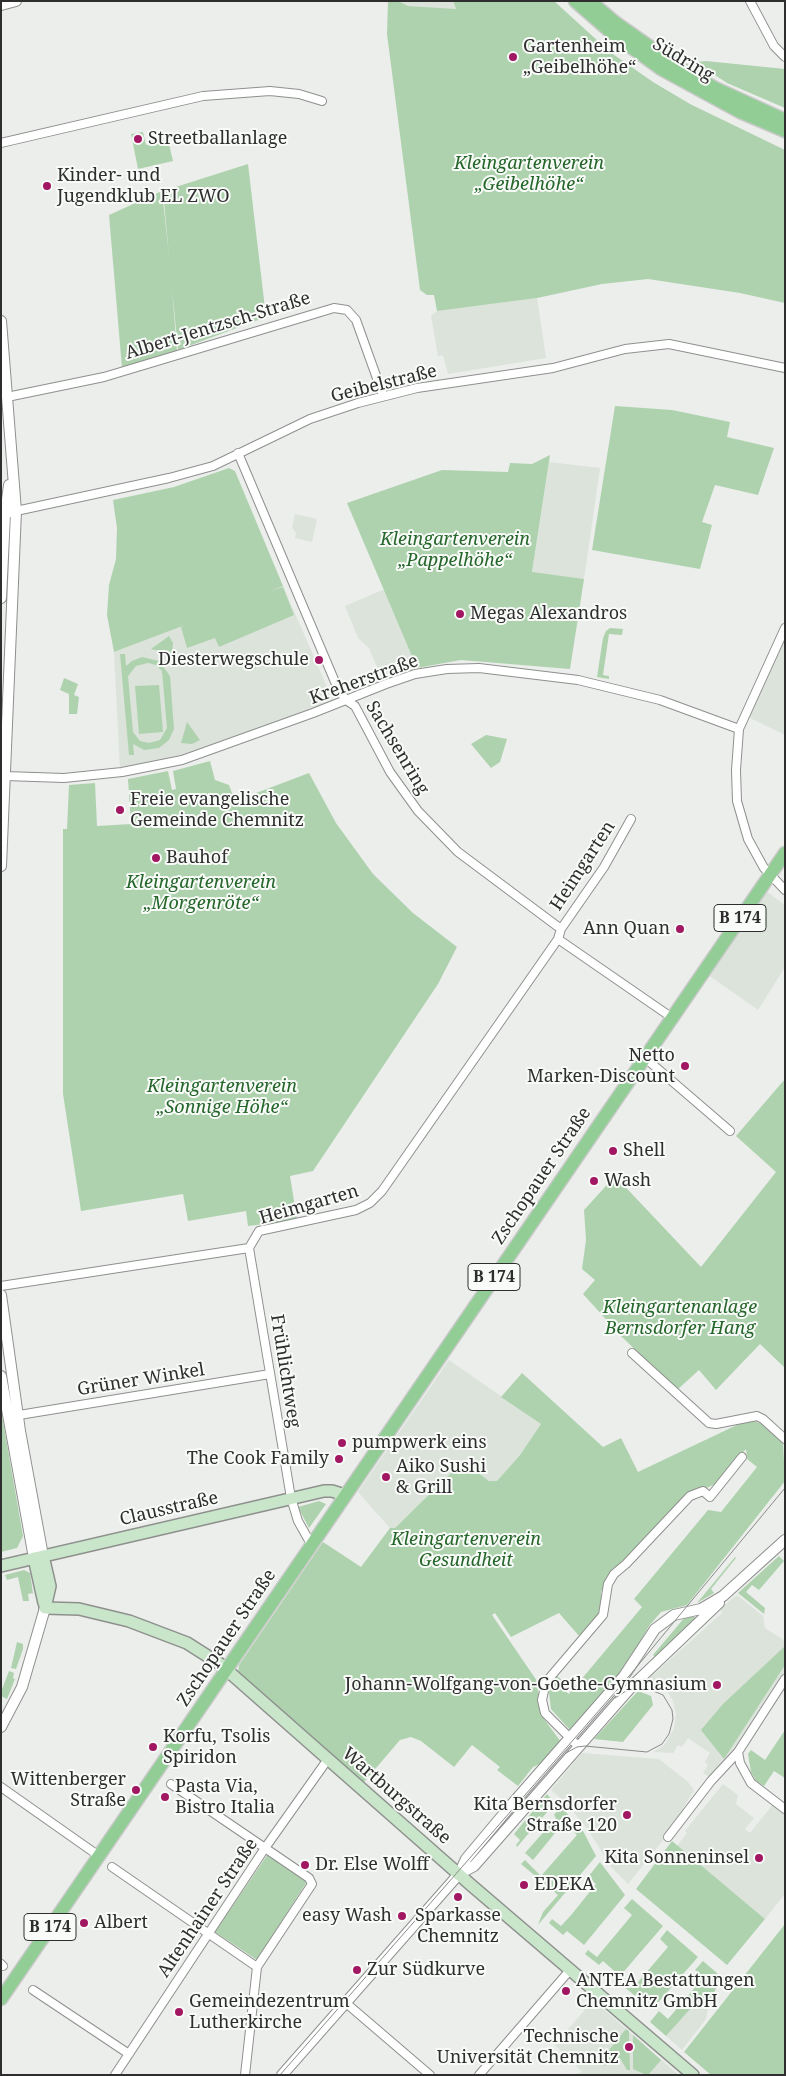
<!DOCTYPE html>
<html>
<head>
<meta charset="utf-8">
<style>
	body { margin:0 }
	#map { position:relative; width:786px; height:2076px; overflow:hidden; background:#ebeeeb; font-family:"Noto Serif",serif }
	canvas { display:block }
	.frame { position:absolute; inset:0; border:2px solid #2d2e2d; pointer-events:none }
</style>
</head>
<body>
<div id="map">
<canvas width="786" height="2076"></canvas>
<div class="frame"></div>
</div>
<script>
const g = document.querySelector('canvas').getContext('2d');
g.lineJoin = 'round';
function paint(path, color) { g.fillStyle = color; g.fill(path, 'evenodd'); }
const shape = rows => new Path2D(rows.map(r => 'M' + r).join(''));
function trace(path, color, width, dash) { g.strokeStyle = color; g.lineWidth = width; g.lineCap = dash ? 'butt' : 'round'; g.setLineDash(dash || []); g.stroke(path); }
function label(font, color, halo, rows, align = 'center') {
  g.font = font + ' "Noto Serif",serif'; g.lineWidth = 4; g.setLineDash([]); g.textBaseline = 'middle'; g.strokeStyle = halo; g.fillStyle = color; for (const [text, x, y, turn = 0] of rows) {
    g.save(); g.translate(x, y); g.rotate((+turn || 0) * Math.PI / 180); g.textAlign = isNaN(turn) ? turn : align; if (halo) g.strokeText(text, 0, 0); g.fillText(text, 0, 0); g.restore();
  }
}
paint(shape([
	[398,1,453,1,456,10,408,6],
	[537,298,546,358,448,374,443,355,438,356,431,316,437,311],
	[549,462,600,468,584,579,532,573],
	[295,514,317,519,312,542,295,538,296,533,292,528],
	[283,586,334,703,182,759,120,770,114,652],
	[385,589,417,668,382,679,369,648,358,638,345,606],
	[785,635,785,735,748,717],
	[766,891,785,905,785,967,758,1010,707,974],
	[449,1360,541,1424,520,1455,497,1481,489,1481,468,1465,451,1473,395,1528,390,1528,358,1492],
	[737,1595,763,1616,765,1628,785,1641,785,1674,735,1749,710,1777,703,1773,708,1765,705,1762,710,1753,688,1738,682,1747,678,1745,673,1753,654,1752,665,1744,674,1729,676,1714,673,1701,667,1691,660,1686,644,1683,722,1613,720,1609],
	[582,1753,659,1759,688,1782,694,1790,668,1834,628,1884,612,1868,587,1828,565,1802,551,1790],
	[723,1784,738,1795,736,1804,754,1818,745,1829,750,1833,774,1803,785,1811,785,1894,765,1919,677,1846,687,1833,685,1831],
	[701,1997,709,2003,706,2019,682,2050,666,2036],
	[593,2000,674,2071,679,2075,574,2075,582,2072,555,2045]
]), '#dbe3db');
paint(shape([
	[388,1,398,1,408,6,456,9,453,1,554,1,610,52,653,82,690,104,785,150,785,303,740,293,648,279,602,284,537,298,437,311,434,295,427,295,420,290,387,34],
	[706,61,785,69,785,108,727,83,695,62],
	[143,132,146,145,168,140,173,161,138,169,131,134],
	[248,164,266,317,178,350,172,288,177,351,122,368,109,215,162,191,169,256,163,191],
	[615,406,672,410,730,422,727,437,774,448,758,495,715,485,702,522,712,525,700,569,592,550],
	[550,455,532,572,584,579,570,669,461,660,417,668,347,503,442,470,508,472,510,463,532,464],
	[229,468,235,471,283,586,271,591,283,587,294,615,219,647,215,638,187,648,181,627,185,625,114,652,107,615,109,585,116,559,117,528,113,500,174,487],
	[610,628,623,629,622,635,609,634,603,675,609,676,609,679,597,677,603,638,606,631],
	[169,636,173,643,172,654,151,649],
	'242 662a8 8 0 1 1 16 0a8 8 0 1 1-16 0Z',
	[120,654,125,654,126,666,132,661,142,657,159,661,170,676,174,729,169,740,159,748,144,750,133,744,134,755,129,755],
	[148,663,156,665,162,671,167,728,160,740,149,743,140,741,133,732,128,676,136,666],
	[64,678,78,684,74,695,79,697,77,714,69,714,69,694,60,690],
	[159,685,163,732,139,734,135,686],
	[187,722,200,740,192,744,181,743],
	[486,735,507,739,500,762,491,768,471,744],
	[210,761,215,780,229,785,235,801,309,773,336,823,373,874,413,913,457,947,438,984,313,1171,290,1176,297,1220,248,1226,246,1211,188,1221,183,1194,81,1211,63,1094,63,829,67,829,69,785,95,783,97,826,131,824,128,779,168,771,172,790,176,789,173,771],
	[785,1079,785,1368,760,1344,716,1390,699,1370,677,1390,622,1337,583,1294,595,1280,582,1269,586,1240,584,1210,615,1176,701,1267,776,1172,736,1136],
	[522,1373,603,1447,621,1438,638,1472,741,1423,754,1421,765,1425,783,1442,785,1481,687,1605,661,1612,649,1626,625,1668,573,1729,569,1729,551,1709,549,1692,551,1683,557,1676,563,1681,559,1687,569,1694,642,1607,634,1599,708,1510,721,1512,757,1467,747,1459,746,1449,717,1483,690,1496,609,1575,601,1592,601,1610,594,1622,580,1637,559,1613,511,1637,495,1613,492,1615,537,1681,541,1715,561,1742,542,1763,533,1767,518,1786,497,1770,500,1767,472,1745,454,1767,421,1741,411,1737,400,1740,364,1782,238,1672,239,1665,323,1542,361,1567,390,1528,395,1528,451,1473,468,1465,489,1481,497,1481,520,1455,541,1424,501,1397],
	[1,1410,23,1536,17,1548,1,1552],
	[319,1501,326,1504,309,1528,298,1507],
	[779,1556,784,1561,759,1590,752,1585,746,1592,765,1608,764,1614,738,1593],
	[735,1557,736,1558,711,1589,714,1593,697,1603],
	[24,1570,30,1573,34,1600,33,1593,28,1594,29,1601,23,1601,18,1577,7,1580,5,1575],
	[685,1617,695,1617,695,1620,655,1657,653,1655],
	[17,1642,23,1644,23,1649,16,1669,11,1668],
	[784,1647,785,1665,724,1759,701,1730,723,1704],
	[9,1671,14,1673,13,1678,15,1679,7,1699,1,1696,1,1692],
	[638,1691,651,1696,653,1705,623,1742,594,1739],
	[785,1730,785,1778,774,1771,764,1786,756,1781,751,1772,748,1754,751,1750,765,1760],
	[547,1794,552,1800,550,1812,548,1811,517,1847,516,1845,520,1840,514,1834],
	[561,1806,569,1816,533,1860,525,1853,556,1818,554,1815],
	[574,1821,583,1831,596,1856,538,1925,543,1912,558,1895,521,1864,525,1860,541,1876,577,1835,569,1827],
	[672,1841,765,1919,727,1965,636,1889],
	[268,1854,304,1878,306,1883,257,1960,215,1932],
	[600,1862,625,1895,584,1945,567,1931,563,1935,549,1923,552,1919,561,1926,572,1914,596,1884,588,1877],
	[632,1899,663,1926,620,1976,603,1961,599,1965,585,1954,588,1950,597,1957,632,1915,624,1908],
	[785,1924,785,2075,711,2075,684,2052],
	[667,1930,698,1957,655,2006,638,1992,635,1996,621,1984,624,1981,633,1988,668,1947,660,1939],
	[703,1961,717,1973,720,1980,709,2003,701,1997,666,2036,650,2022,659,2011,668,2019,704,1977,695,1970],
	[626,2029,629,2031,630,2070,627,2070,620,2058,604,2066,601,2060],
	[633,2035,661,2060,649,2074,644,2074,633,2069]
]), '#afd2ae');
const minor = shape([
	[750,1,774,46,785,57],
	[1,143,203,96,270,91,299,94,322,101],
	[7,397,104,377,334,308,347,310,356,320,383,395],
	[238,453,338,689,346,700,355,706,390,772,418,811,458,852,561,929],
	[1,516,16,511,169,478,213,466,310,419,358,403,417,388,553,368,625,349,669,344,785,368],
	[785,628,739,729,736,770,737,801,748,839,764,868,785,890],
	[3,774,5,776,64,778,122,772,182,760,313,713,386,684,415,674,447,669,479,668,578,680,660,700,739,729],
	[558,939,671,1017],
	[644,1057,730,1131],
	[249,1248,259,1231,356,1210,370,1203,382,1191,558,939,561,929,604,867,631,819],
	[249,1248,291,1498,298,1521,311,1544],
	[1,1286,249,1248],
	[632,1353,709,1423,716,1424,757,1416,763,1419,785,1439],
	[13,1416,270,1374],
	[785,1679,738,1752,740,1763,751,1783,785,1809],
	[578,1746,545,1713,542,1700,546,1682,603,1615,608,1584,614,1574,626,1564,690,1496,703,1491,710,1497,742,1457],
	[171,1784,309,1878,312,1884,257,1967,245,2075],
	[1,1787,99,1856],
	[668,1837,711,1781,738,1752],
	[112,1867,257,1967],
	[1,1964,3,1966],
	[33,1990,129,2054],
	[346,2003,430,2075],
	[115,2075,265,1848,328,1759],
	[479,2075,570,1970]
]);
const tertiary = shape([
	[1,5,16,1],
	[1,321,16,511,1,866],
	[1,598,5,515,9,485],
	[1,1295,20,1431,43,1556],
	[1,1376,34,1558],
	[1,1727,22,1687,45,1608],
	[459,1874,474,1866,633,1685,719,1603],
	[282,2075,459,1874,466,1859,512,1804,624,1676,655,1629,674,1615,701,1609,723,1596,785,1540]
]);
const secondary = shape([
	[43,1556,50,1586,45,1608],
	[34,1558,44,1603],
	[1,1566,324,1491,332,1491,345,1495],
	[45,1608,79,1609,129,1621,187,1643,220,1664,471,1885,693,2075]
]);
const primary = shape([
	[575,1,614,35,661,69,740,112,785,131],
	[590,1,616,23,680,68,715,88,785,120],
	[1,1999,785,853]
]);
trace(minor, '#8e908e', 10);
trace(tertiary, '#8e908e', 12);
trace(secondary, '#8e908e', 14);
trace(primary, '#c8c9c8', 15);
trace(minor, '#fff', 8);
trace(tertiary, '#fff', 10);
trace(secondary, '#c9e6ca', 11);
trace(primary, '#92cd96', 12);
trace(shape([
	[566,1753,577,1747,585,1746,647,1752,662,1744,669,1734,673,1719,672,1710,663,1695,644,1687,629,1689,615,1698],
	[280,2075,630,1675,785,1488]
]), '#898b89', 1);
for (const [x, y, r, color] of [
	[513,57,5,"#a11761"],
	[138,139,5,"#a11761"],
	[47,186,5,"#a11761"],
	[460,614,5,"#a11761"],
	[319,660,5,"#a11761"],
	[120,810,5,"#a11761"],
	[156,858,5,"#a11761"],
	[680,929,5,"#a11761"],
	[685,1066,5,"#a11761"],
	[613,1151,5,"#a11761"],
	[594,1181,5,"#a11761"],
	[342,1443,5,"#a11761"],
	[339,1459,5,"#a11761"],
	[386,1477,5,"#a11761"],
	[717,1685,5,"#a11761"],
	[153,1747,5,"#a11761"],
	[136,1790,5,"#a11761"],
	[165,1797,5,"#a11761"],
	[627,1815,5,"#a11761"],
	[759,1858,5,"#a11761"],
	[305,1865,5,"#a11761"],
	[524,1885,5,"#a11761"],
	[458,1897,5,"#a11761"],
	[402,1916,5,"#a11761"],
	[84,1923,5,"#a11761"],
	[357,1970,5,"#a11761"],
	[566,1991,5,"#a11761"],
	[179,2012,5,"#a11761"],
	[629,2047,5,"#a11761"]
]) { const dot = new Path2D(); dot.arc(x, y, r, 0, 2 * Math.PI); g.fillStyle = color; g.fill(dot); trace(dot, '#f9fbf9', 2); }
for (const [x, y, w] of [
	[740,918,52],
	[494,1277,52],
	[50,1927,52]
]) { const box = new Path2D(); box.roundRect(x - w / 2, y - 13.5, w, 27, 4); g.fillStyle = '#f9fbf9'; g.fill(box); trace(box, '#2d2e2d', 1); }
label('bold 16px', '#2d2e2d', null, [
	["B 174",740,918],
	["B 174",494,1277],
	["B 174",50,1927]
]);
label('18px', '#2d2e2d', '#f9fbf9', [
	["Gartenheim",523,47],
	["„Geibelhöhe“",523,68],
	["Streetballanlage",148,139],
	["Kinder- und",57,176],
	["Jugendklub EL ZWO",57,197],
	["Megas Alexandros",470,614],
	["Diesterwegschule",309,660,"right"],
	["Freie evangelische",130,800],
	["Gemeinde Chemnitz",130,821],
	["Bauhof",166,858],
	["Ann Quan",670,929,"right"],
	["Netto",675,1056,"right"],
	["Marken-Discount",675,1077,"right"],
	["Shell",623,1151],
	["Wash",604,1181],
	["pumpwerk eins",352,1443],
	["The Cook Family",329,1459,"right"],
	["Aiko Sushi",396,1467],
	["& Grill",396,1488],
	["Johann-Wolfgang-von-Goethe-Gymnasium",707,1685,"right"],
	["Korfu, Tsolis",163,1737],
	["Spiridon",163,1758],
	["Wittenberger",126,1780,"right"],
	["Straße",126,1801,"right"],
	["Pasta Via,",175,1787],
	["Bistro Italia",175,1808],
	["Kita Bernsdorfer",617,1805,"right"],
	["Straße 120",617,1826,"right"],
	["Kita Sonneninsel",749,1858,"right"],
	["Dr. Else Wolff",315,1865],
	["EDEKA",534,1885],
	["easy Wash",392,1916,"right"],
	["Sparkasse",458,1916,"center"],
	["Chemnitz",458,1937,"center"],
	["Albert",94,1923],
	["Zur Südkurve",367,1970],
	["ANTEA Bestattungen",576,1981],
	["Chemnitz GmbH",576,2002],
	["Gemeindezentrum",189,2002],
	["Lutherkirche",189,2023],
	["Technische",619,2037,"right"],
	["Universität Chemnitz",619,2058,"right"]
], 'left');
label('18px', '#2d2e2d', '#f9fbf9', [
	["Südring",683,60,31],
	["Albert-Jentzsch-Straße",218,326,-17],
	["Geibelstraße",384,384,-14],
	["Kreherstraße",364,680,-20],
	["Sachsenring",397,748,59],
	["Heimgarten",583,866,-57],
	["Zschopauer Straße",542,1176,-56],
	["Heimgarten",309,1205,-16],
	["Frühlichtweg",285,1371,81],
	["Grüner Winkel",141,1380,-9],
	["Clausstraße",169,1509,-13],
	["Zschopauer Straße",227,1638,-56],
	["Wartburgstraße",396,1796,41],
	["Altenhainer Straße",208,1908,-56]
]);
label('italic 18px', '#25662a', '#f9fbf9', [
	["Kleingartenverein",529,164],
	["„Geibelhöhe“",529,185],
	["Kleingartenverein",455,540],
	["„Pappelhöhe“",455,561],
	["Kleingartenverein",201,883],
	["„Morgenröte“",201,904],
	["Kleingartenverein",222,1087],
	["„Sonnige Höhe“",222,1108],
	["Kleingartenanlage",680,1308],
	["Bernsdorfer Hang",680,1329],
	["Kleingartenverein",466,1540],
	["Gesundheit",466,1561]
]);
</script>
</body>
</html>
